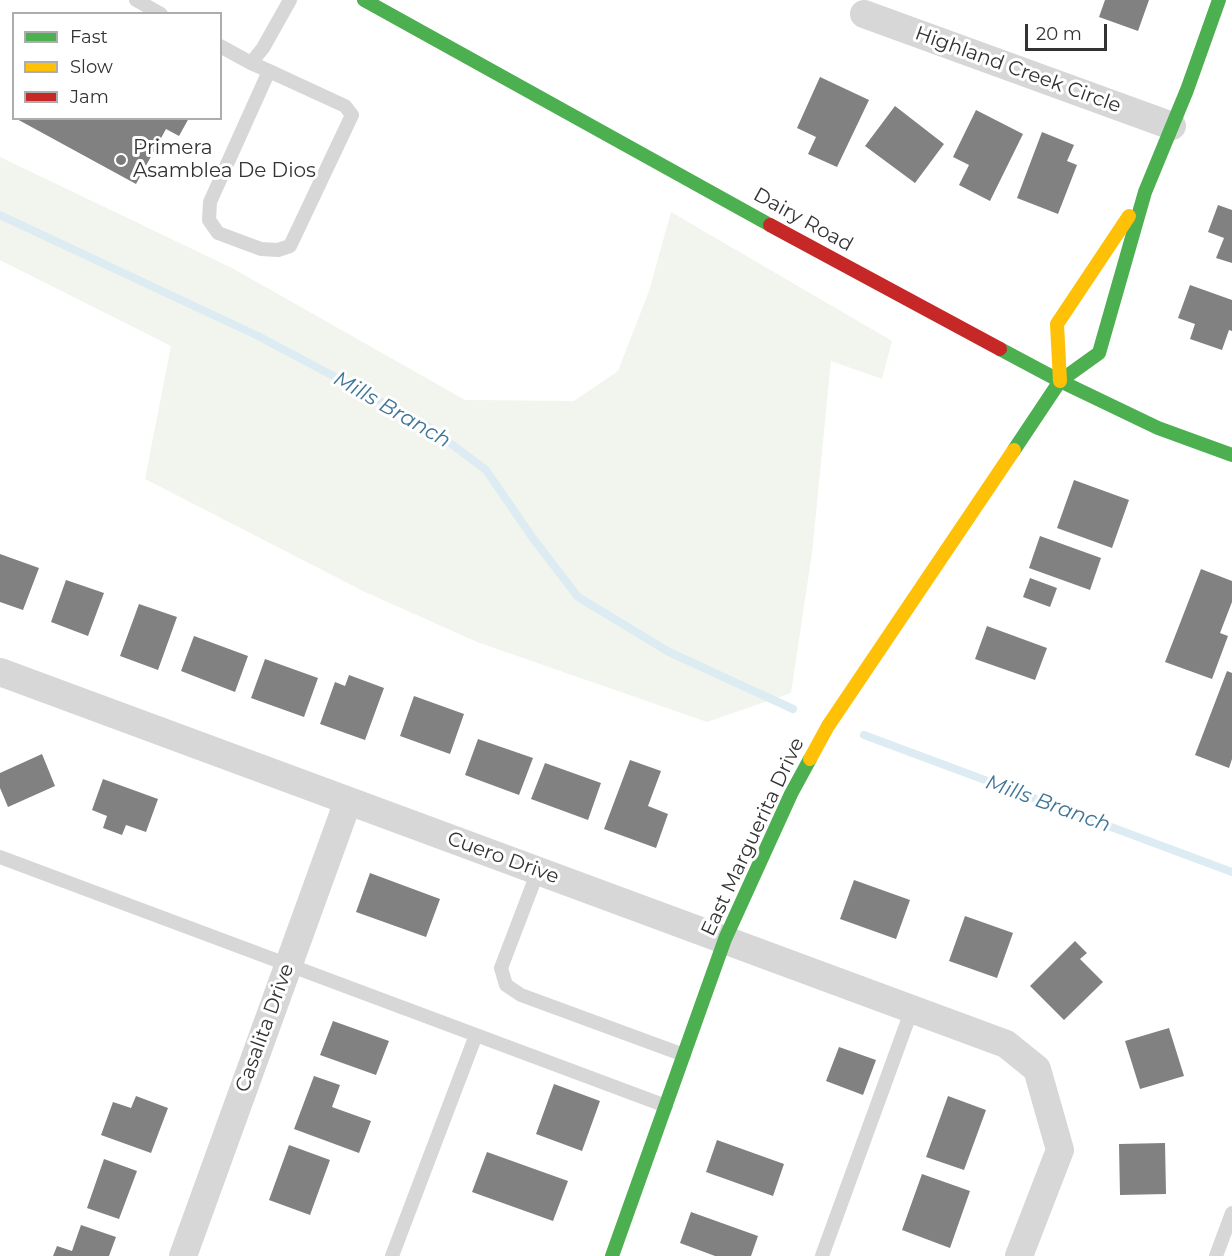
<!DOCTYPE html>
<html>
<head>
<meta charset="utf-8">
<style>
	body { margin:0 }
	#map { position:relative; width:1232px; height:1256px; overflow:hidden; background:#fff; font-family:Montserrat,sans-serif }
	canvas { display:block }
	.legend { position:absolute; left:12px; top:12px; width:210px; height:108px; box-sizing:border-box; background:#fff; border:2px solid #adadad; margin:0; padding:8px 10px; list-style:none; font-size:18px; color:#333 }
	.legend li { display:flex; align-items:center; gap:12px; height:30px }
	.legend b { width:30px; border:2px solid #adadad }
	.scale { position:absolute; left:1025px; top:24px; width:82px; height:27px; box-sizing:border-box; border:3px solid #333; border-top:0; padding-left:8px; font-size:18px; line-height:21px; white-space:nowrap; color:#333; -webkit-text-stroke:4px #fff; paint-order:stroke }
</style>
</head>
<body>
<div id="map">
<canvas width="1232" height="1256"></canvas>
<ul class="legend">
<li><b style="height:8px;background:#4caf50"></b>Fast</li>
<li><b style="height:8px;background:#ffc107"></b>Slow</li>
<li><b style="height:8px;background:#c62828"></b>Jam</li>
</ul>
<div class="scale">20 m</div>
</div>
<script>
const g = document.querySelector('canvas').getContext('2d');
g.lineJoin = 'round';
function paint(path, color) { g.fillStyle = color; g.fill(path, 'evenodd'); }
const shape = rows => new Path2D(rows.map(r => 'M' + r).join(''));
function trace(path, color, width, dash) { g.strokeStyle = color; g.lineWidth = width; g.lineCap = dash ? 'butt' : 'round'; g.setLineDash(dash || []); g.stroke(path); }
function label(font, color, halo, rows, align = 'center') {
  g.font = font + ' Montserrat,sans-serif'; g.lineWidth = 6; g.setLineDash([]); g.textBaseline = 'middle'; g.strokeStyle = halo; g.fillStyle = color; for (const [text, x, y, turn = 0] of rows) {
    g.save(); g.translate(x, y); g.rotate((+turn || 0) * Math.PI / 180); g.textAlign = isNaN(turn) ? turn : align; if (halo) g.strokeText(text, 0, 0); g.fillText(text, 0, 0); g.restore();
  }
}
paint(shape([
	[0,157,232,268,465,400,574,401,618,371,649,291,671,212,892,341,882,379,831,361,812,553,791,693,707,722,477,642,365,592,145,479,171,346,0,260]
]), '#f1f5ed');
trace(shape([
	[0,215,258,336,426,425,486,470,532,537,578,597,669,652,793,709],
	[864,735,1232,872]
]), '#ddebf3', 8);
paint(shape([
	[1105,0,1149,0,1138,31,1099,17],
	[820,77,869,100,837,167,808,154,816,137,797,128],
	[895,106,944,144,915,183,865,146],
	[976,110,1023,134,990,201,959,185,969,165,953,157],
	[15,118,189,118,179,136,166,129,136,184],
	[1042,132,1074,145,1067,161,1077,165,1058,214,1017,198],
	[1218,205,1232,210,1232,263,1216,258,1224,238,1208,232],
	[1190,285,1232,300,1232,331,1229,330,1222,350,1190,339,1195,324,1178,318],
	[1074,480,1129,500,1112,548,1057,528],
	[1040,536,1101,558,1090,590,1029,568],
	[0,554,39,568,23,610,0,602],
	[1201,569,1232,581,1232,602,1220,633,1228,636,1212,679,1165,662],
	[1030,578,1057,588,1050,607,1023,597],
	[66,580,104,593,88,636,51,622],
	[139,604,177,617,158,670,120,656],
	[987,626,1047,648,1035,680,975,659],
	[194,636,248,656,235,692,181,671],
	[265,659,318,678,304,717,251,698],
	[1227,671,1232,673,1232,759,1229,768,1195,755],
	[349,675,384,688,365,740,320,724,335,682,345,686],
	[414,696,464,714,450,754,400,736],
	[478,739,533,758,519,795,465,775],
	[42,754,55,786,8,807,0,788,0,773],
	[630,760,661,771,648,806,668,814,656,848,604,829],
	[545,763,601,783,588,820,531,799],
	[103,779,158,799,146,832,126,825,122,835,103,828,107,816,92,810],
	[370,873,440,899,426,937,356,912],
	[854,880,910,900,896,939,840,919],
	[965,916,1013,933,997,978,949,961],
	[1075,941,1087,953,1080,959,1103,982,1064,1020,1030,986],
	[333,1021,389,1041,376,1075,320,1055],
	[1169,1028,1184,1076,1140,1089,1125,1041],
	[839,1047,876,1060,863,1095,826,1081],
	[314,1076,340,1085,332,1107,371,1121,359,1153,294,1129],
	[554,1084,600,1101,582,1151,536,1134],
	[136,1096,168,1108,151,1153,101,1135,113,1102,131,1108],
	[948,1096,986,1110,964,1170,926,1157],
	[717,1140,784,1164,773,1196,706,1172],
	[1165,1143,1166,1194,1120,1195,1119,1144],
	[289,1145,330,1160,310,1215,269,1200],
	[487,1152,568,1181,553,1221,472,1192],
	[104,1159,137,1171,119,1219,87,1208],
	[922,1174,970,1191,950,1248,902,1230],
	[691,1212,758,1236,751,1256,715,1256,680,1243],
	[81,1225,116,1237,109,1256,53,1256,57,1246,72,1251]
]), '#818181');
trace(shape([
	[136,0,161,14],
	[220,46,251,63,263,48,290,0],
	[251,63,269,71,332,100,345,106,352,115,290,246,278,250,261,249,218,233,209,220,210,202,269,71],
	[0,857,666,1106],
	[538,871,501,968,506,985,521,995,684,1055],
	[392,1256,476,1035],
	[822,1256,912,1009],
	[1216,1256,1232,1213]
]), '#d7d7d7', 14);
trace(shape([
	[864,14,1172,126],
	[0,672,1006,1044,1037,1069,1060,1150,1019,1256],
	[183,1256,348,801]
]), '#d7d7d7', 28);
trace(shape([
	[364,0,770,225],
	[1000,349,1060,381,1158,428,1232,455],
	[1014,450,1060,381,1099,353,1145,192,1187,90,1219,0],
	[612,1256,725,939,791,794,810,759]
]), '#4caf50', 14);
trace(shape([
	[1060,381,1057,324,1129,216],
	[810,759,828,726,1014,450]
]), '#ffc107', 14);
trace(shape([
	[770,225,1000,349]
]), '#c62828', 14);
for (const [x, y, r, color] of [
	[121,160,6,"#7a7a7a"]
]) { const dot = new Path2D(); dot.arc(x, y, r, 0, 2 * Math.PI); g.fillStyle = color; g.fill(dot); trace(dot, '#fff', 2); }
label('20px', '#333', '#fff', [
	["Highland Creek Circle",1018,70,20],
	["Dairy Road",803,220,29],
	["East Marguerita Drive",753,837,-65],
	["Cuero Drive",503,858,20],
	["Casalita Drive",265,1028,-70]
]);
label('20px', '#333', '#fff', [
	["Primera",133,148],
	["Asamblea De Dios",133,171]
], 'left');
label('italic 21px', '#3f7597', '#fff', [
	["Mills Branch",392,410,30],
	["Mills Branch",1048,804,20]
]);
</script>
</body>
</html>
